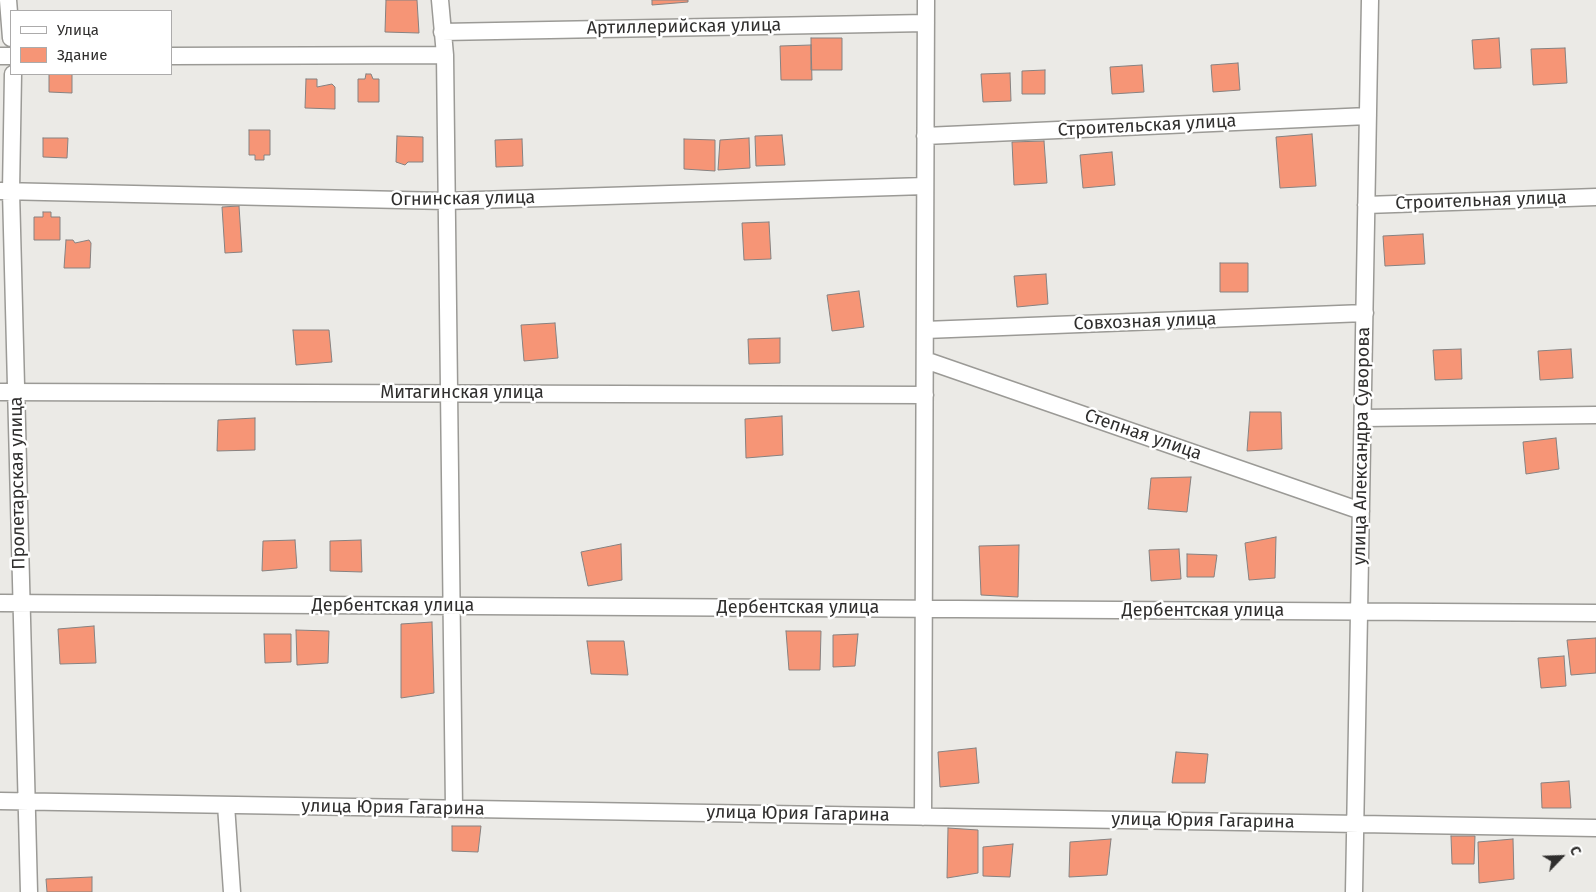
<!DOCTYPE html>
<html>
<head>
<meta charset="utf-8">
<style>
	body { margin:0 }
	#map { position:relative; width:1596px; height:892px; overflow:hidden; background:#ebeae6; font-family:"Fira Sans",sans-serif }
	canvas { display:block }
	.legend { position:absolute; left:10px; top:10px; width:162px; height:65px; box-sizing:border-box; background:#fff; border:1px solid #acabab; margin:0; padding:6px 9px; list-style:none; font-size:15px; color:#2f2e2d }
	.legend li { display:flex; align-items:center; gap:10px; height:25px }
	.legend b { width:25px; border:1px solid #acabab }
	.north { position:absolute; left:1536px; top:832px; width:50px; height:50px; -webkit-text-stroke:4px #fff; paint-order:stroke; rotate:66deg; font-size:14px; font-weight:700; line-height:20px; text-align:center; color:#2f2e2d }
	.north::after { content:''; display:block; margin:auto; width:18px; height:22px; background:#2f2e2d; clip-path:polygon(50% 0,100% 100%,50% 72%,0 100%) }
</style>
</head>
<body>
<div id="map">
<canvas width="1596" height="892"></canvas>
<ul class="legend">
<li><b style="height:6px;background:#fff"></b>Улица</li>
<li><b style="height:14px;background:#f69576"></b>Здание</li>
</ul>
<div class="north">С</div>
</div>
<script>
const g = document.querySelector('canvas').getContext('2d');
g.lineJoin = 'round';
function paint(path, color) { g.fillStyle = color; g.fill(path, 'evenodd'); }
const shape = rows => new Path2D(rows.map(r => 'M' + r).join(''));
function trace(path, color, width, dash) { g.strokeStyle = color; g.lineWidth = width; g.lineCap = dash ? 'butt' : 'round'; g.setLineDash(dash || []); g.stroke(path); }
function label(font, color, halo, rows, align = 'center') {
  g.font = font + ' "Fira Sans",sans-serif'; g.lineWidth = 5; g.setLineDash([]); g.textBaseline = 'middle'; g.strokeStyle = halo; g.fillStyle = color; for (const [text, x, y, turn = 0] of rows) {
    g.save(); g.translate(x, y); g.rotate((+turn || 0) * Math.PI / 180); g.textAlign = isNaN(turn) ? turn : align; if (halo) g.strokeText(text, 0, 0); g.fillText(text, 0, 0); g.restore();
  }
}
const building = shape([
	[386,0,417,0,419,33,385,32,386,0],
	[652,0,688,0,688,2,652,5,652,0],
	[811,38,842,38,842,70,811,70,811,38],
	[1499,38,1501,68,1474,69,1472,40,1499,38],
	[811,45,812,80,781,80,780,46,811,45],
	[1565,48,1567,83,1533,85,1531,49,1565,48],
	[1238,63,1240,90,1213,92,1211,65,1238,63],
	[1142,65,1144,92,1112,94,1110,67,1142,65],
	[1045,70,1045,94,1022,94,1022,71,1045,70],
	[1010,73,1011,101,983,102,981,74,1010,73],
	[49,74,72,74,72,93,49,92,49,74],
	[366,74,371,74,373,79,379,79,379,102,358,102,358,79,365,79,366,74],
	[306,79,317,79,317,87,332,84,335,87,335,109,305,108,306,79],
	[249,130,270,130,270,155,264,155,264,160,255,160,255,155,249,155,249,130],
	[1312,134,1316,186,1280,188,1276,137,1312,134],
	[782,135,785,165,756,166,755,136,782,135],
	[397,136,423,137,423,162,408,162,405,165,396,162,397,136],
	[43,138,68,138,67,158,43,157,43,138],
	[749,138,750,168,718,170,720,140,749,138],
	[522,139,523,166,496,167,495,140,522,139],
	[684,139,715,140,715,171,684,169,684,139],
	[1044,141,1047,183,1014,185,1012,142,1044,141],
	[1112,152,1115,185,1083,188,1080,155,1112,152],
	[239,206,242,252,225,253,222,207,239,206],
	[43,212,51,212,51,217,60,217,60,240,34,240,34,217,43,217,43,212],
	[769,222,771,259,744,260,742,223,769,222],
	[1423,234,1425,264,1385,266,1383,236,1423,234],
	[66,240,73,240,75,243,89,240,91,243,90,268,64,268,66,240],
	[1220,263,1248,263,1248,292,1220,292,1220,263],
	[1046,274,1048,304,1017,307,1014,276,1046,274],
	[859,291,864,327,832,331,827,295,859,291],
	[555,323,558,358,524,361,521,325,555,323],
	[293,330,329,330,332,362,296,365,293,330],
	[780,338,780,363,749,364,748,339,780,338],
	[1461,349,1462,379,1435,380,1433,350,1461,349],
	[1571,349,1573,378,1540,380,1538,351,1571,349],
	[1250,412,1281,412,1282,449,1247,451,1250,412],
	[782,416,783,455,746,458,745,419,782,416],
	[255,418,255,450,217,451,218,420,255,418],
	[1556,438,1559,469,1526,474,1523,442,1556,438],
	[1191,477,1187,512,1148,509,1151,478,1191,477],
	[1276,537,1275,578,1249,580,1245,543,1276,537],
	[295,540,297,568,262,571,263,541,295,540],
	[361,540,362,572,330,571,330,541,361,540],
	[621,544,622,580,588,586,581,552,621,544],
	[1019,545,1018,597,981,595,979,546,1019,545],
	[1179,549,1181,579,1151,581,1149,550,1179,549],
	[1187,554,1217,555,1214,577,1187,577,1187,554],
	[432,622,434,693,401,698,401,624,432,622],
	[94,626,96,663,60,664,58,629,94,626],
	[296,630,329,631,328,663,297,665,296,630],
	[786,631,821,631,820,670,789,670,786,631],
	[264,634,291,634,291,662,265,663,264,634],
	[858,634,855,666,833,667,833,635,858,634],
	[1596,638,1596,673,1571,675,1567,640,1596,638],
	[587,641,624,641,628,675,591,674,587,641],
	[1564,656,1566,686,1541,688,1538,658,1564,656],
	[976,748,979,783,940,787,938,752,976,748],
	[1176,752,1208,754,1205,783,1172,783,1176,752],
	[1569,781,1571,808,1542,808,1541,783,1569,781],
	[452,826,481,826,478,852,452,851,452,826],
	[948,828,978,830,978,873,947,878,948,828],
	[1451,836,1475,836,1474,864,1452,864,1451,836],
	[1111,839,1107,875,1069,877,1070,842,1111,839],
	[1513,839,1514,879,1479,883,1478,842,1513,839],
	[1013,844,1010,877,983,876,983,847,1013,844],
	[92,877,92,892,47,892,46,879,92,877]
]);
paint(building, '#f69576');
trace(building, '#868281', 1);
const minor = shape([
	[8,0,11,38],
	[440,0,445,55,454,809],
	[442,32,926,23],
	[0,56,11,56],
	[171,56,445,55],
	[13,74,11,191,29,892],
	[925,136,1368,116],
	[0,191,446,201,925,186],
	[1366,205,1596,197],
	[925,330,1365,313],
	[925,360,1361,511],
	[0,392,925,395],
	[1363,418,1596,415],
	[0,603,1596,613],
	[0,801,1596,828],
	[226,805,232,892],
	[923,817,926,0],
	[1354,892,1370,0]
]);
trace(minor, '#9b9a96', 19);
trace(minor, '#fff', 16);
label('18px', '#2f2e2d', '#fff', [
	["Артиллерийская улица",684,27,-1],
	["Строительская улица",1147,126,-3],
	["Огнинская улица",463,199,-1],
	["Строительная улица",1481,201,-2],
	["Совхозная улица",1145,322,-2],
	["Митагинская улица",462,393],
	["Степная улица",1143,435,19],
	["улица Александра Суворова",1362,446,-89],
	["Пролетарская улица",18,483,-91],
	["Дербентская улица",393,606],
	["Дербентская улица",798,608],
	["Дербентская улица",1203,611],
	["улица Юрия Гагарина",393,808,1],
	["улица Юрия Гагарина",798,814,1],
	["улица Юрия Гагарина",1203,821,1]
]);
</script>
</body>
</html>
